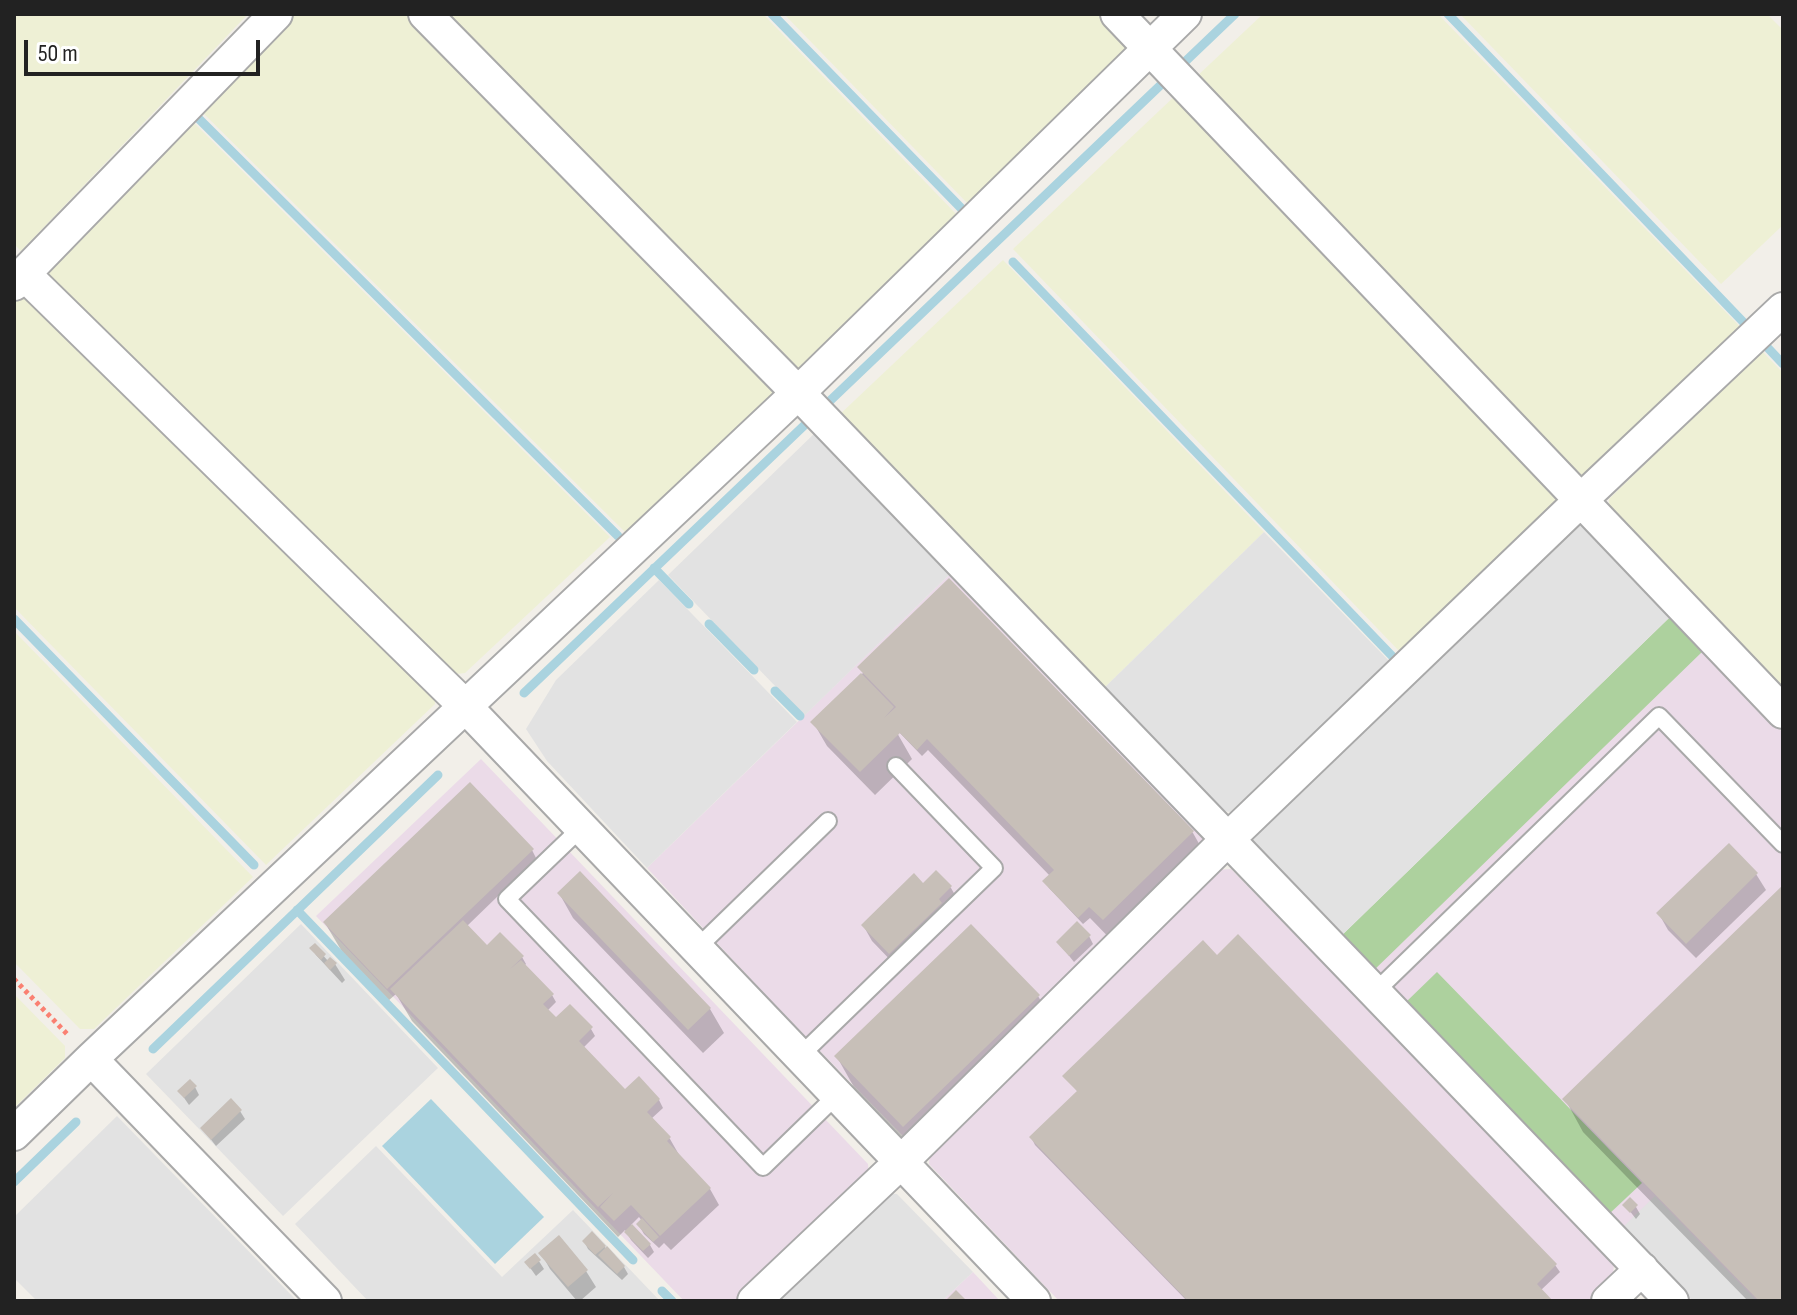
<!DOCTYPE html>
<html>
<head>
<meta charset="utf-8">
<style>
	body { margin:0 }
	#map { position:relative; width:1797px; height:1315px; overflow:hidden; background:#f2efe9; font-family:"Sofia Sans Condensed",sans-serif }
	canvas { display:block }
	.frame { position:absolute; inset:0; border:16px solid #222; pointer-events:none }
	.scale { position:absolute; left:24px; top:40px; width:236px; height:36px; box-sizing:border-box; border:4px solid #222; border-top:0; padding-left:10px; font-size:24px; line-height:28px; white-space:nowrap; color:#222; -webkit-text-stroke:6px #fff; paint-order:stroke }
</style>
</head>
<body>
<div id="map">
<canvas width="1797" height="1315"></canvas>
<div class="frame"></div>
<div class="scale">50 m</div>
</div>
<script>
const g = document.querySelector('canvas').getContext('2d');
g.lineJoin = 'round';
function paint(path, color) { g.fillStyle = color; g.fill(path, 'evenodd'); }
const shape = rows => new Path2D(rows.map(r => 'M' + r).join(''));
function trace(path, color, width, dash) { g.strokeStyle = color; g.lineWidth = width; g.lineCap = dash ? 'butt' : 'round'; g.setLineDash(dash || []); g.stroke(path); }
paint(shape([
	[953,571,1211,837,903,1136,774,1004,647,868],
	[1670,617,1783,733,1783,1301,1693,1301,1339,938],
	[481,759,868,1164,869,1177,740,1301,684,1301,316,916],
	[1231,869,1614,1262,1613,1277,1589,1301,1059,1301,929,1164,930,1150,1216,870],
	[973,1272,1000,1301,942,1301]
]), '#ebdbe8');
paint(shape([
	[14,14,248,14,21,251,14,244],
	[289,14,412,14,774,384,775,395,627,534,198,108],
	[441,14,763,14,959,217,801,368,784,368],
	[784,14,1102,14,1129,42,1129,54,970,206],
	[1263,14,1438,14,1744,331,1590,476,1581,477,1194,79],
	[1460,14,1767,14,1783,30,1783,225,1721,284],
	[1178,93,1558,487,1559,503,1400,652,1013,249],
	[189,118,610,537,465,673,449,675,45,283,44,268],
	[1003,260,1264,532,1101,691,836,418],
	[17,296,34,297,435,687,435,704,266,865,14,607,14,299],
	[1762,351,1783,373,1783,690,1609,509,1609,499],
	[14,631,253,877,94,1029,80,1029,14,962],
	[14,994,65,1046,65,1058,14,1108]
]), '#eef0d5');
paint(shape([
	[1670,617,1703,651,1372,972,1339,938],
	[1437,972,1642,1183,1608,1215,1404,1004]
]), '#add19e');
paint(shape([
	[817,431,953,571,804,716,668,575],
	[1567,525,1582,526,1670,617,1339,938,1252,847,1252,831],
	[1264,532,1390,662,1230,812,1218,810,1101,691],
	[659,580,797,722,647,868,547,761,526,729,556,680],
	[301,924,438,1068,283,1216,146,1074],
	[117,1116,297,1301,37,1301,14,1278,14,1217],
	[376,1146,502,1277,573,1210,660,1301,368,1301,295,1224],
	[884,1193,897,1194,973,1272,942,1301,771,1301],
	[1655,1196,1757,1301,1693,1301,1622,1228]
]), '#e2e2e2');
paint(shape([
	[431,1099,544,1217,495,1264,382,1146]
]), '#aad3df');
paint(shape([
	[949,581,1193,833,1211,865,1122,951,1090,918,1083,924,1049,888,1045,881,1050,876,928,750,922,756,897,730,896,731,912,759,875,795,827,746,813,722,863,673],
	[532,850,536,858,532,863,466,927,493,954,522,957,526,964,524,966,552,995,556,1002,547,1011,562,1026,591,1029,595,1036,583,1048,625,1092,659,1100,663,1108,651,1119,670,1139,682,1160,710,1189,719,1205,671,1250,664,1243,659,1248,644,1234,638,1224,642,1221,639,1217,631,1225,650,1245,654,1252,648,1258,631,1240,625,1230,618,1237,412,1021,396,994,388,1001,344,955,325,923],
	[936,873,951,888,955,895,942,907,950,920,899,969,872,941,863,925,930,893],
	[1756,874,1766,890,1696,958,1668,930,1659,914],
	[1783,888,1783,1301,1748,1301,1583,1132,1565,1099],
	[559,893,710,1009,724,1033,703,1053,573,918],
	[1089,936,1093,944,1074,962,1058,942],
	[314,945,328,961,335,964,345,980,342,983,316,955,312,948],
	[1038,996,1057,1028,922,1158,855,1089,837,1057],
	[1065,1076,1555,1265,1560,1272,1540,1291,1550,1301,1187,1301,1035,1145,1031,1137,1078,1092],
	[195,1087,199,1095,189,1105,180,1092],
	[240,1111,245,1119,216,1146,202,1128],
	[1625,1205,1636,1207,1640,1214,1636,1219],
	[592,1234,624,1267,628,1274,622,1280,588,1249,584,1241],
	[558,1238,586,1271,596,1287,580,1301,577,1301,550,1269,541,1253],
	[535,1255,544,1269,536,1276,526,1262]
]), '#0003');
trace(shape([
	[772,14,961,208],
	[1448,14,1748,327],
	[195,115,618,536],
	[1013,262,1393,657],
	[1767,347,1783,364],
	[654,568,689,604],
	[14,619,254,865],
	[709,624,754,670],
	[775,691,800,716],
	[524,693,1235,14],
	[297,910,633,1260],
	[153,1049,438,775],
	[14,1182,76,1122],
	[662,1291,672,1301]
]), '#aad3df', 9);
paint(shape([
	[949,578,1194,831,1103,920,1089,907,1078,918,1042,881,1054,870,927,739,917,750,900,733,860,772,810,722,861,673,894,707,884,718,896,707,857,667],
	[470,782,534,849,387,989,323,922],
	[1729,843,1758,873,1686,944,1656,913],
	[936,870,952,886,939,899,942,903,889,954,861,925,914,873,923,883],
	[580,871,711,1008,688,1030,557,893],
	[1783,885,1783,1301,1759,1301,1562,1099],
	[463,920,487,945,500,932,524,956,510,969,521,960,554,994,543,1004,556,1017,570,1004,593,1027,579,1041,625,1089,639,1076,660,1099,647,1112,671,1137,667,1141,711,1188,660,1236,631,1205,614,1221,600,1207,613,1193,598,1207,390,989],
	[1077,921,1091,935,1069,956,1056,942],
	[971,924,1040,995,903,1127,834,1056],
	[1238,934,1557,1264,1537,1284,1553,1301,1188,1301,1029,1137,1077,1091,1062,1076,1203,940,1217,955],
	[315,943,326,954,321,960,309,948],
	[330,957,337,963,330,970,324,963],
	[190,1079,197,1086,184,1098,177,1091],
	[231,1098,242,1110,211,1140,200,1128],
	[1630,1197,1638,1205,1630,1213,1622,1205],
	[642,1218,659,1237,653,1242,636,1224],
	[632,1224,651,1244,643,1251,624,1232],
	[592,1231,606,1246,595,1255,582,1241],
	[559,1235,588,1270,568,1287,538,1253],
	[607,1246,625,1266,617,1274,598,1255],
	[535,1253,541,1260,530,1269,524,1262],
	[956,1290,967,1301,945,1301]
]), '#c7bfb8');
const service = shape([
	[581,828,507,899,763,1167,837,1095],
	[696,949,828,821],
	[1375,992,1659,716,1783,844],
	[800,1056,994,868,896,766]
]);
const minor = shape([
	[425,14,806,401,1672,1301],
	[1117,14,1783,712],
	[24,274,465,706,1034,1301],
	[14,284,276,14],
	[91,1059,325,1301],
	[14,1134,91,1059,798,393,1185,14],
	[754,1301,901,1162,1229,838,1581,500,1783,309],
	[1608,1301,1642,1269]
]);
trace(service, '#a9a9a9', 20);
trace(minor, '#a9a9a9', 36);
trace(shape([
	[14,979,69,1036]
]), '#fa8072', 5, [4, 4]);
trace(service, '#fff', 16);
trace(minor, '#fff', 32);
</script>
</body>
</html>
